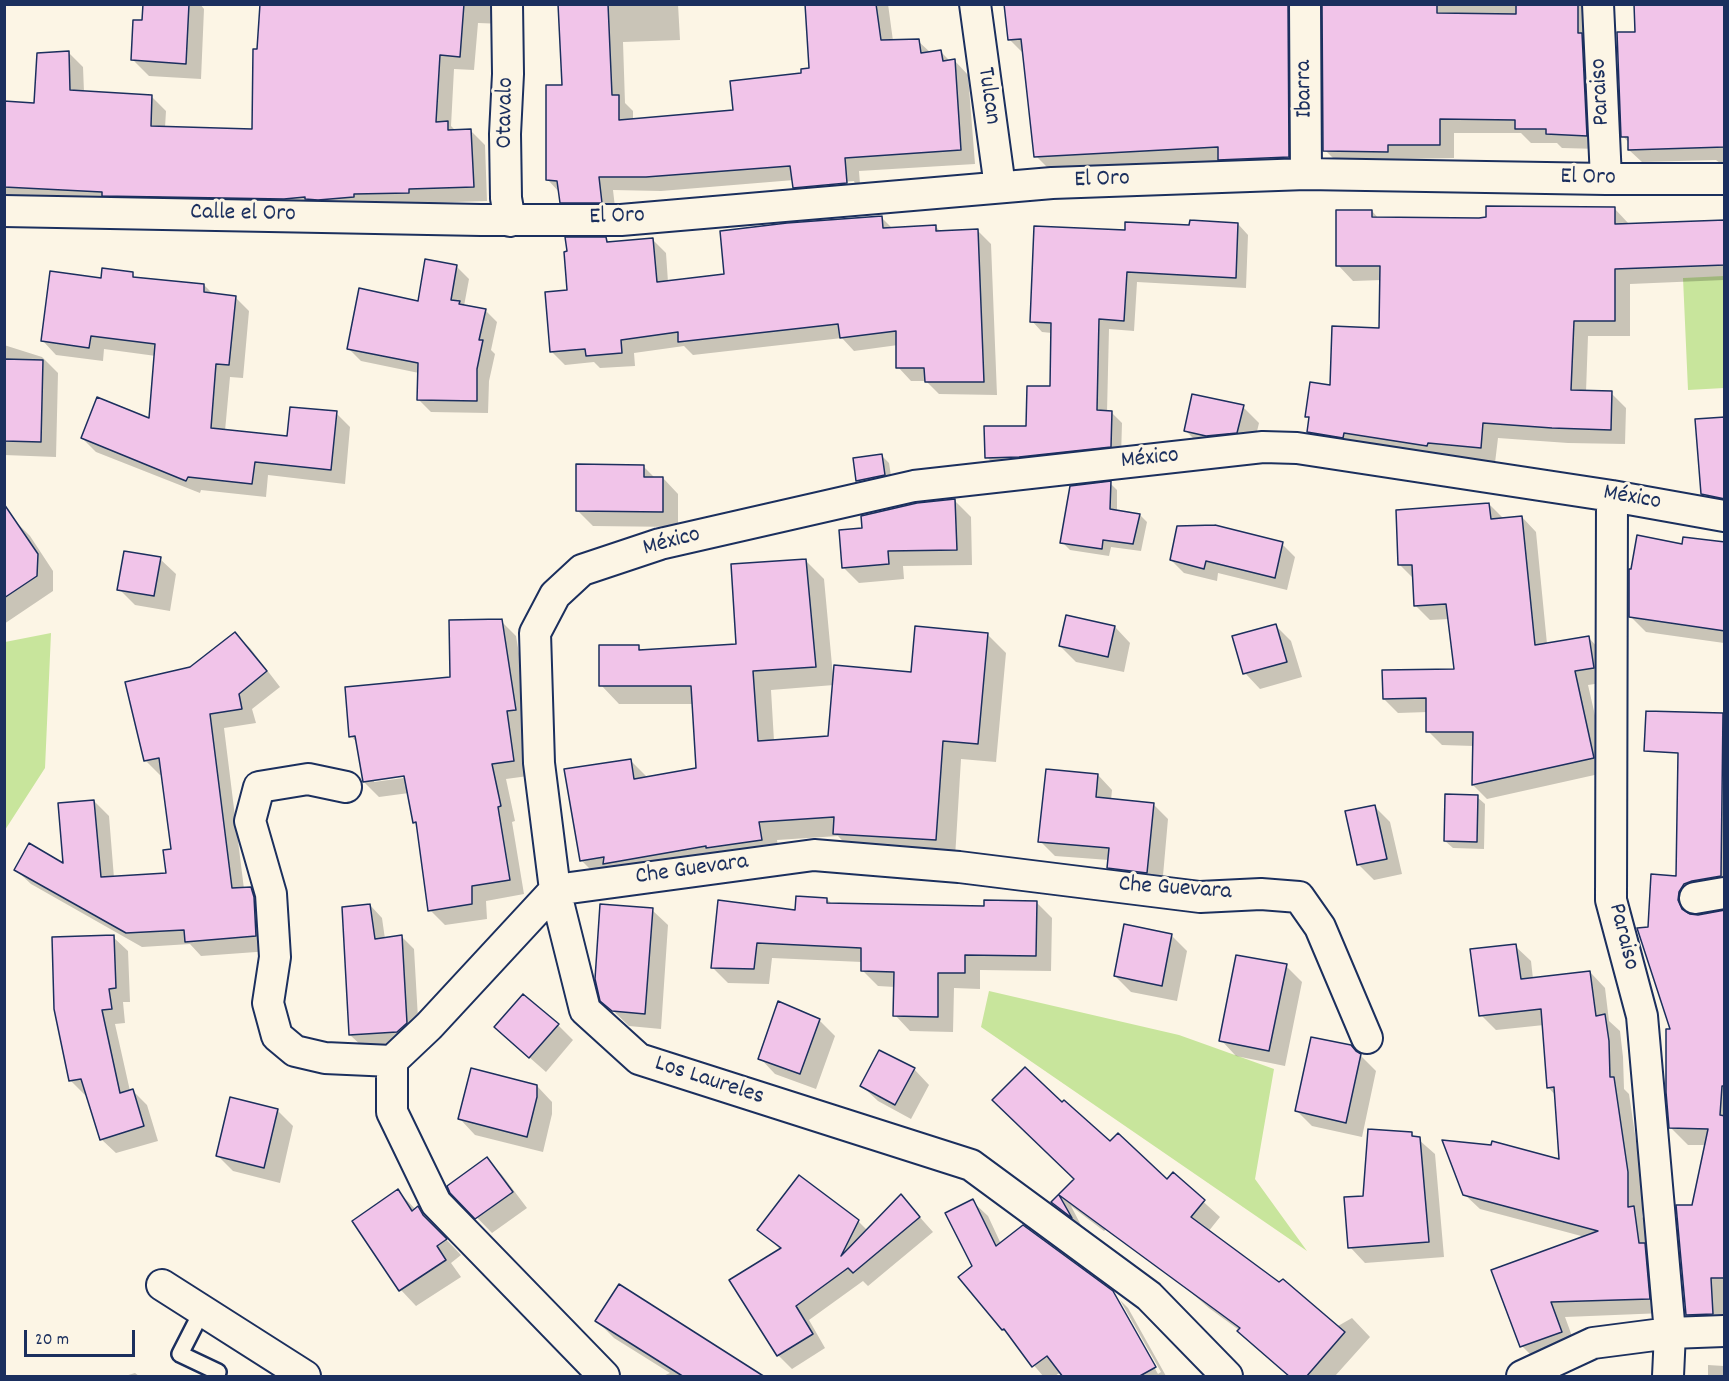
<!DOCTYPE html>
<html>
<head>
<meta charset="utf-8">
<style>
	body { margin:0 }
	#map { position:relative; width:1729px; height:1381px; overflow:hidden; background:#fcf5e5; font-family:Dekko,sans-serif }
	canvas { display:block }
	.frame { position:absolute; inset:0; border:6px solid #1b2f5e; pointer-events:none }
	.scale { position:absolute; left:24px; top:1330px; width:111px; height:27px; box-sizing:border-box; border:3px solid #1b2f5e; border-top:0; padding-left:8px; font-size:18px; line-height:21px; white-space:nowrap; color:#1b2f5e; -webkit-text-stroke:4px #fcf5e5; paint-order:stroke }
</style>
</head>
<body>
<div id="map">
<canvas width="1729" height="1381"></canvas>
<div class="frame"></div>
<div class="scale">20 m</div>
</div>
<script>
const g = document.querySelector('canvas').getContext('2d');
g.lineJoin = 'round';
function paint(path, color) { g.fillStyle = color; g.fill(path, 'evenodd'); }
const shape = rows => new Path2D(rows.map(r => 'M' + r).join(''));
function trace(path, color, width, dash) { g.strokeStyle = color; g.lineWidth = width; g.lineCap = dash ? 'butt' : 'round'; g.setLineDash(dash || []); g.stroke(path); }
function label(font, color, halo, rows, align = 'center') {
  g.font = font + ' Dekko,sans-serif'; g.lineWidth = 6; g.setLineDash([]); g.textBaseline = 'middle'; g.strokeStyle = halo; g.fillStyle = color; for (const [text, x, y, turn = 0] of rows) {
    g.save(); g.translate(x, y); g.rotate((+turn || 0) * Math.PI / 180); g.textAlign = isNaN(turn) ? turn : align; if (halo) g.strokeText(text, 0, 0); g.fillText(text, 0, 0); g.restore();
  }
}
paint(shape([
	[1724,276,1724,388,1688,390,1683,278],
	[51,633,45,768,5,830,5,642],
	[989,991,1179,1035,1274,1069,1255,1179,1307,1251,981,1027]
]), '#c8e59c');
paint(shape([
	[144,4,200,4,204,9,201,79,149,76,133,60,144,22],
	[333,4,510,4,504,24,478,23,474,70,454,69,451,126,456,131,471,131,485,145,487,201,423,203,423,207,4,201,4,103,36,105,69,53,83,67,84,92,151,96,166,111,165,128,253,130,259,50],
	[560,4,678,4,680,40,623,42,625,103,633,111,633,120,734,111,811,69,806,4,888,4,893,41,918,41,931,53,941,52,950,61,954,60,968,75,975,164,859,171,861,197,809,202,794,187,794,180,661,191,613,190,616,216,576,216,562,202,560,193,548,180,564,86],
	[854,181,855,184,805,188,805,185],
	[1006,4,1300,4,1302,171,1234,174,1221,161,1050,170,1036,156,1024,54,1010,40],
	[1324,4,1592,4,1600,149,1562,148,1557,143,1531,143,1521,133,1454,133,1454,158,1402,159,1402,166,1339,164,1325,150],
	[1724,4,1724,166,1716,160,1642,162,1629,150,1629,143,1623,136,1637,34],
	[1614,208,1629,224,1724,221,1724,280,1630,284,1630,336,1588,336,1586,392,1611,393,1626,408,1625,444,1568,443,1498,438,1495,463,1324,447,1309,432,1310,420,1307,416,1380,330,1382,280,1353,281,1338,265,1372,211,1379,219,1479,220],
	[881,217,893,229,936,227,941,232,978,231,991,244,997,395,939,394,926,381,911,381,898,367,898,345,854,351,842,338,693,355,684,346,634,353,635,366,600,368,594,362,565,365,551,351,569,291,606,239,610,243,653,240,666,253,668,282,725,275],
	[1238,224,1248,235,1246,288,1137,282,1134,331,1109,329,1107,412,1111,412,1122,423,1121,457,997,468,987,457,1027,428,1051,388,1052,333,1042,332,1032,321,1126,231],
	[457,267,469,279,464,306,485,310,497,322,491,350,495,354,489,381,488,413,431,412,419,400,419,373,361,361,349,349,419,302],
	[132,274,137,279,204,285,214,295,235,297,249,311,243,378,230,377,225,431,288,437,336,413,350,427,345,484,268,475,266,497,201,490,200,493,96,452,82,438,150,420,156,356,104,349,103,361,56,355,43,341,102,280],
	[4,345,42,357,58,373,56,457,4,455],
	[1243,407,1259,423,1253,448,1201,446,1185,430],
	[882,456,889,463,892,482,865,488,858,481,855,459],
	[643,466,655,478,663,478,678,494,678,527,593,526,578,511],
	[1110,483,1117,490,1117,512,1140,515,1147,522,1141,551,1111,547,1109,556,1070,550,1062,542],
	[955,501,971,517,972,565,903,566,904,579,859,583,844,568,864,529],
	[1489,504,1504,519,1522,517,1536,532,1547,644,1588,637,1602,652,1608,682,1588,685,1608,772,1487,799,1473,785,1474,746,1442,745,1428,731,1428,712,1398,713,1384,699,1455,670,1449,619,1430,620,1416,606,1414,579,1399,564],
	[14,520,30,536,53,571,53,591,4,624,4,527],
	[1282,544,1295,557,1287,590,1218,573,1217,581,1184,573,1171,560],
	[1724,544,1724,643,1646,632,1630,616,1683,545],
	[160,559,176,574,170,611,135,605,119,589],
	[806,561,824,579,833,676,912,673,987,634,1006,653,996,762,961,759,955,858,853,852,838,836,777,840,780,858,600,879,581,860,630,760,648,778,698,770,693,704,619,704,601,685,638,647,643,651,737,645],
	[834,685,830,738,774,741,771,690],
	[501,621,516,636,531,725,521,726,528,776,506,779,515,821,512,822,524,894,486,901,487,919,445,925,430,910,418,826,415,822,409,793,379,797,364,782,358,744,351,736,452,678],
	[411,774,411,777,374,782,374,779],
	[1275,625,1291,641,1302,677,1260,689,1245,673],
	[1115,627,1130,643,1124,672,1076,662,1060,646],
	[235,634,250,648,280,687,252,709,256,723,224,728,244,889,250,889,265,903,270,951,201,956,190,944,142,947,31,884,16,870,65,865,94,801,109,816,114,878,167,874,173,851,162,774,160,775,145,760,191,668],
	[1720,715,1724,715,1724,895,1695,910,1695,916,1724,912,1724,1331,1704,1331,1687,1314,1693,1206,1706,1145,1688,1145,1671,1128,1673,1030,1650,929,1678,878],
	[1098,775,1112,790,1111,800,1153,804,1168,819,1162,887,1124,882,1109,868,1109,860,1055,856,1040,841],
	[1477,797,1485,804,1484,849,1453,848,1445,841],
	[1374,806,1390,822,1402,874,1374,880,1358,864],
	[827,899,833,905,985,908,1036,902,1052,918,1051,971,980,970,980,989,954,988,953,1032,910,1031,895,1015,895,987,878,986,862,970,862,962,772,958,769,984,728,983,712,967,797,912],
	[370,905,382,918,385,939,401,936,414,949,419,1036,410,1044,363,1047,350,1035],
	[652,910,668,925,661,1029,629,1026,602,1000],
	[1171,935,1187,951,1177,1001,1131,992,1115,976],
	[113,937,128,951,130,1002,123,1002,125,1023,115,1024,130,1091,132,1090,147,1105,158,1141,116,1153,101,1139,87,1094,85,1095,70,1080],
	[1515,946,1531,961,1533,979,1590,972,1605,988,1609,1021,1620,1031,1623,1057,1624,1089,1629,1094,1643,1188,1642,1217,1648,1223,1664,1313,1565,1317,1576,1347,1537,1361,1522,1346,1585,1237,1480,1209,1464,1194,1561,1161,1556,1096,1548,1087,1544,1025,1496,1030,1481,1015],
	[1286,966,1302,982,1285,1066,1236,1056,1221,1040],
	[819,1020,835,1036,816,1089,775,1074,760,1058],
	[558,1025,573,1040,546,1072,512,1042],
	[1360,1055,1376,1071,1362,1137,1312,1126,1297,1111],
	[914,1069,929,1085,911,1119,878,1101,862,1086],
	[537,1086,552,1102,552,1114,543,1152,475,1135,460,1119],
	[1062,1104,1110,1143,1167,1181,1173,1174,1220,1217,1208,1232,1250,1338,1209,1308,1112,1224,1104,1231,1071,1206,1083,1229,1069,1218,1053,1202,1075,1179],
	[277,1110,293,1126,280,1183,233,1171,217,1155],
	[1411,1133,1435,1154,1444,1257,1365,1263,1350,1247,1365,1197],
	[487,1159,502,1175,527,1208,492,1233,452,1192],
	[398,1191,416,1210,418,1208,434,1224,439,1232,461,1255,451,1263,461,1277,416,1306,401,1290,354,1222],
	[901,1196,933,1232,868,1286,863,1281,809,1320,825,1348,792,1369,778,1355,781,1250,759,1230,858,1221,868,1231],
	[972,1201,988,1216,1001,1244,1112,1292,1116,1296,1114,1296,1158,1374,1161,1372,1120,1300,1128,1308,1166,1376,1066,1376,1061,1372,1055,1376,1043,1376,1003,1329,973,1266],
	[1352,1318,1370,1337,1335,1376,1290,1376,1275,1362],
	[597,1321,763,1376,663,1376,670,1373,614,1338],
	[1708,1365,1724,1366,1724,1376,1708,1376],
	[135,1373,139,1376,125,1376]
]), '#0003');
const building = shape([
	[143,4,189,4,186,64,131,60,133,20,142,20,143,4],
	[260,4,464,4,460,57,440,55,436,122,448,121,448,130,471,129,474,187,409,189,409,193,354,194,354,197,318,200,305,199,305,197,284,199,102,196,102,192,4,187,4,101,34,103,37,53,69,51,70,90,152,95,151,126,252,129,253,49,257,49,260,4],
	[558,4,608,4,612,95,619,95,619,120,733,110,730,81,801,73,801,69,809,68,805,4,876,4,881,40,919,39,921,53,941,50,943,61,955,59,961,150,845,158,847,183,793,188,790,166,646,177,599,177,602,203,560,203,557,181,546,180,546,85,562,85,558,4],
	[1004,4,1288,4,1289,157,1218,160,1218,147,1034,157,1021,39,1008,40,1004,4],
	[1322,4,1437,4,1437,13,1516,14,1516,4,1578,4,1578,33,1582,33,1587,136,1546,134,1546,129,1515,129,1515,120,1440,119,1440,145,1388,145,1388,152,1323,151,1322,4],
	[1634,4,1725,4,1725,147,1628,150,1628,137,1621,137,1617,32,1635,32,1634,4],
	[1486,206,1615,207,1615,224,1725,220,1725,265,1615,269,1615,321,1574,321,1571,390,1612,391,1611,430,1552,428,1483,423,1481,448,1428,443,1427,446,1344,433,1343,438,1307,432,1309,417,1305,417,1310,382,1330,385,1332,326,1379,328,1380,266,1336,266,1336,210,1372,210,1372,217,1479,218,1486,217,1486,206],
	[882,216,883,228,936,225,936,231,978,229,984,382,925,382,924,368,896,368,896,331,840,338,838,324,678,342,678,332,621,340,622,353,586,356,585,349,550,352,545,292,567,290,564,252,567,251,565,237,606,237,607,242,653,238,657,282,724,274,720,231,787,223,882,216],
	[1190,220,1238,223,1236,278,1127,272,1124,321,1099,319,1097,410,1112,411,1111,447,1019,457,985,458,984,426,1026,426,1027,386,1050,386,1051,323,1030,322,1034,226,1125,230,1125,222,1189,225,1190,220],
	[425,259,457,265,451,300,460,301,459,304,486,309,479,340,483,340,477,369,477,401,417,400,418,363,347,349,359,288,418,301,425,259],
	[102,268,133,272,133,277,204,284,204,292,236,296,229,365,216,364,211,428,287,436,290,407,337,411,331,470,255,462,252,484,188,477,186,481,81,438,97,397,149,418,155,344,91,336,89,348,41,341,50,271,101,278,102,268],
	[4,359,43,360,41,442,4,441,4,359],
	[1192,394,1244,405,1237,433,1206,436,1184,431,1192,394],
	[1725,417,1725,499,1701,494,1695,419,1725,417],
	[882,454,885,475,856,481,853,458,882,454],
	[576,464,644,465,644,477,663,477,663,512,576,511,576,464],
	[1111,481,1110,509,1140,514,1133,544,1103,540,1102,549,1060,543,1070,486,1111,481],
	[955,499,957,550,888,551,889,564,842,568,839,530,862,528,861,516,917,503,955,499],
	[1489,503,1491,519,1522,516,1535,645,1589,636,1594,668,1575,671,1594,758,1472,785,1473,732,1426,732,1426,698,1383,699,1382,670,1454,669,1446,604,1414,606,1412,565,1398,565,1396,510,1489,503],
	[4,504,38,554,37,576,4,598,4,504],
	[1215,525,1283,542,1275,578,1206,561,1204,569,1170,560,1177,526,1215,525],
	[1637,535,1682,544,1683,537,1725,542,1725,631,1629,617,1629,569,1631,569,1637,535],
	[124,551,161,557,154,596,117,590,124,551],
	[806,559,816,667,753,671,758,741,828,736,834,665,911,672,915,626,988,633,978,744,943,741,936,840,833,834,834,817,759,822,762,840,706,848,706,846,603,864,604,857,580,861,564,769,631,759,634,779,696,768,691,686,599,686,599,645,639,645,639,650,736,644,731,564,806,559],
	[1066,615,1115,626,1108,657,1059,646,1066,615],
	[502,619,516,710,507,711,514,761,492,764,501,806,498,807,510,880,472,886,472,904,428,911,416,822,413,823,404,776,363,782,355,736,349,737,345,687,450,677,449,620,502,619],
	[1276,624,1287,662,1243,674,1232,636,1276,624],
	[235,632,267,671,239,694,242,709,210,714,232,888,251,887,254,897,256,936,185,942,184,930,126,933,14,870,29,843,63,863,58,803,94,800,101,877,166,873,163,850,171,849,159,758,144,761,125,682,190,667,235,632],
	[1646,711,1723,713,1721,876,1692,881,1684,884,1679,892,1678,900,1682,909,1690,914,1698,915,1725,910,1725,1086,1722,1086,1720,1115,1725,1116,1725,1278,1711,1278,1713,1314,1686,1315,1676,1205,1692,1205,1708,1129,1669,1128,1666,1092,1666,1029,1670,1029,1637,928,1648,927,1651,874,1676,876,1678,753,1644,751,1646,711],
	[1046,769,1098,774,1096,797,1154,803,1147,873,1107,868,1109,848,1038,842,1046,769],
	[1445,794,1478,795,1477,842,1444,841,1445,794],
	[1375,805,1387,859,1357,865,1345,811,1375,805],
	[796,896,827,898,827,903,984,906,984,900,1037,901,1036,956,965,955,965,973,938,973,938,1017,893,1016,894,972,861,971,861,948,757,943,754,969,711,968,718,900,795,910,796,896],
	[370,904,375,939,402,935,407,1023,397,1032,349,1035,342,907,370,904],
	[600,904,653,908,645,1014,612,1011,600,1001,595,979,600,904],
	[1124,924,1172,934,1162,986,1114,976,1124,924],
	[114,935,116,988,109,989,112,1009,102,1010,120,1093,133,1089,144,1126,100,1140,81,1079,69,1081,54,1009,52,937,114,935],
	[1516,944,1521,979,1590,971,1596,1016,1605,1014,1609,1041,1610,1077,1614,1077,1628,1172,1628,1207,1634,1206,1639,1243,1645,1243,1650,1299,1551,1302,1562,1332,1520,1347,1491,1270,1598,1231,1463,1195,1442,1140,1491,1145,1492,1141,1559,1159,1554,1087,1547,1088,1541,1009,1479,1016,1470,949,1516,944],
	[1236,955,1287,964,1269,1051,1219,1041,1236,955],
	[523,994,559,1024,529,1058,494,1027,523,994],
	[778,1001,820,1019,800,1074,758,1059,778,1001],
	[1311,1037,1351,1045,1356,1051,1361,1054,1346,1123,1295,1111,1311,1037],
	[879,1050,915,1068,895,1105,860,1086,879,1050],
	[1025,1067,1062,1102,1064,1100,1110,1141,1118,1133,1167,1179,1173,1172,1205,1200,1191,1217,1279,1282,1283,1279,1345,1332,1306,1377,1290,1377,1237,1331,1240,1328,1059,1195,1072,1218,1051,1202,1074,1179,992,1100,1025,1067],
	[471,1068,537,1085,537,1097,527,1137,458,1119,471,1068],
	[230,1097,278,1109,264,1168,216,1156,230,1097],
	[1368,1129,1412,1132,1412,1136,1420,1137,1429,1242,1348,1248,1344,1197,1363,1196,1368,1129],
	[487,1157,513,1192,475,1219,450,1193,447,1186,487,1157],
	[799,1175,859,1220,841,1256,901,1194,920,1217,853,1273,848,1268,796,1306,813,1334,777,1356,729,1280,781,1248,757,1230,799,1175],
	[398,1189,412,1211,418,1206,423,1215,447,1239,437,1246,446,1260,399,1291,352,1221,398,1189],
	[973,1199,996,1246,1023,1225,1113,1291,1156,1367,1138,1377,1063,1377,1047,1356,1032,1367,1004,1329,1002,1330,958,1277,972,1266,945,1213,973,1199],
	[619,1284,765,1377,684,1377,595,1321,619,1284]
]);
paint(building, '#f1c4e9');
trace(building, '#1b2f5e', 1.5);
const lane = shape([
	[202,1311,180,1354,218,1372]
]);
const street = shape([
	[507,4,508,74,505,134,506,198,510,221],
	[975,4,1000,187],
	[1305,4,1306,174],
	[1598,4,1606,179],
	[4,211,481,220,621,220,1052,183,1306,174,1606,179,1724,179],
	[1612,496,1611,900,1642,1016,1670,1333,1668,1376],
	[346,787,308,779,259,787,250,821,271,894,275,957,268,1003,277,1036,295,1051,325,1058,392,1061],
	[1695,898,1724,893],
	[162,1285,305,1376],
	[604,1376,436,1203,392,1112,392,1061,429,1026,555,890,814,855,959,867,1200,897,1261,894,1299,897,1320,927,1367,1038],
	[1227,1376,1149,1296,971,1165,639,1059,585,1010,555,890,539,763,535,633,555,595,582,570,660,544,914,486,1263,447,1297,448,1612,496,1724,516],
	[1522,1376,1593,1343,1670,1333,1724,1331]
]);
trace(lane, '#1b2f5e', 20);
trace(street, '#1b2f5e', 34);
trace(lane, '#fcf5e5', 15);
trace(street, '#fcf5e5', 30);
label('24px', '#1b2f5e', '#fcf5e5', [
	["Ibarra",1306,89,-91],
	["Paraiso",1602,92,-93],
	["Tulcan",987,96,82],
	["Otavalo",507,113,-89],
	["El Oro",1588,179,1],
	["El Oro",1102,181,-2],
	["Calle el Oro",243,215,1],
	["El Oro",617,218,-2],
	["México",1150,460,-6],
	["México",1632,499,10],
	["México",672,543,-15],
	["Che Guevara",692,871,-8],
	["Che Guevara",1175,890,4],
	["Paraiso",1622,937,76],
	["Los Laureles",709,1082,18]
]);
</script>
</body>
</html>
